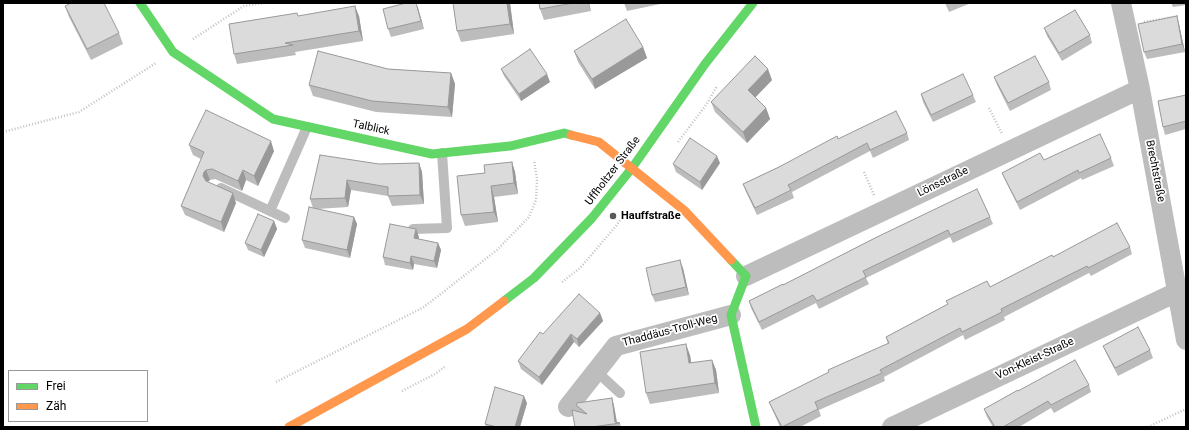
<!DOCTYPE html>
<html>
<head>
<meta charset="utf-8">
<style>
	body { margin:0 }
	#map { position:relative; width:1189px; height:430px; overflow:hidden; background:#fff; font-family:Roboto,sans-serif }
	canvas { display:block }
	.frame { position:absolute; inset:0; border:4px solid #000; pointer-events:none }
	.legend { position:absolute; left:8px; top:370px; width:140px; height:52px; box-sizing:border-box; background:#fff; border:1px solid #999; margin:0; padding:5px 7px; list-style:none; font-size:12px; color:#000 }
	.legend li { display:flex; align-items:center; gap:8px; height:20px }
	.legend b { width:20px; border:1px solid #999 }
</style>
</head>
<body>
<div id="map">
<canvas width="1189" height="430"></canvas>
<div class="frame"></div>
<ul class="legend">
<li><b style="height:5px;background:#63d668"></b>Frei</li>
<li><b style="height:5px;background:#ff974d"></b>Zäh</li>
</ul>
</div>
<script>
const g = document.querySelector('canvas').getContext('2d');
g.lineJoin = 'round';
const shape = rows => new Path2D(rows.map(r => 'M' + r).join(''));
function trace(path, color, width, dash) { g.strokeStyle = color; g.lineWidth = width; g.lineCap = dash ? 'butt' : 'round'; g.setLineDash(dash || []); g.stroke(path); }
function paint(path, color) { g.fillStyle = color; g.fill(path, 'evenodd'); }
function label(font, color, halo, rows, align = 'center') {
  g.font = font + ' Roboto,sans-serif'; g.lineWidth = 3.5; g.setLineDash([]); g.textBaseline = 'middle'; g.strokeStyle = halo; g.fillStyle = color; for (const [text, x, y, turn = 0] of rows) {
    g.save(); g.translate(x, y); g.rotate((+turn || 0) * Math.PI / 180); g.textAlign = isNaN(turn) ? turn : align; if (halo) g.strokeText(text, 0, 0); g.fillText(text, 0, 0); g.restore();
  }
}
trace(shape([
	[1144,22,1178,16],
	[193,39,244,6,264,3],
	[989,108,1002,134],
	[3,132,79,112,156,63],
	[678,142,706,105,717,86],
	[864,172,874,195],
	[562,282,580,268,616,226,626,212],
	[276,382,424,307,497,250,529,217,536,200,537,179,534,160],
	[402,391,435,374,446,366],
	[1148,427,1186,409]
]), '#c2c2c2', 2.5, [1, 2]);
trace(shape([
	[221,188,270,211],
	[285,218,270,211,307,127],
	[413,229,447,228,442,153],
	[596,371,620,393]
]), '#bdbdbd', 10);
trace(shape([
	[1121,3,1140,89,1186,340],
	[746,276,1140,89],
	[568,407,616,346,731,315],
	[892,427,1177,292]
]), '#bdbdbd', 20);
trace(shape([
	[140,3,173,52,273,119,432,154,510,146,564,133,571,135],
	[731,260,746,276,731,315,756,427],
	[504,301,534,278,592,218,632,168,705,64,753,3]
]), '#63d668', 9);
trace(shape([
	[571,135,599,142,685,211,731,260],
	[289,427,467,329,504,301]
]), '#ff974d', 9);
paint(shape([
	[510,3,514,34,461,42,457,31],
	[539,3,589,3,591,11,544,20,540,9],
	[624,3,665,3,627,11],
	[945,3,971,3,949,12],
	[1171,3,1186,3,1186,5,1173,7],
	[65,6,119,33,123,44,91,60,69,17],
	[418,8,424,29,391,37,388,29],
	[298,16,359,16,363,41,295,52,296,55,237,64,234,54],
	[1177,16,1179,24,1185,52,1147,59,1144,52],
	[1044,28,1090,35,1092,43,1062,61,1047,36],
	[643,47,647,58,595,89,578,62,574,51],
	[388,69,451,73,455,84,452,117,376,112,313,96,309,85],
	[501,69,550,82,521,101,504,76],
	[994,77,1049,82,1051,90,1010,111,997,85],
	[772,80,755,97,766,108,770,119,747,143,715,112,711,102],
	[921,94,973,95,976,102,933,122,923,102],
	[1186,95,1186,129,1165,135,1163,127],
	[907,133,909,140,873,158,870,151,792,192,794,198,757,215,746,192,743,184,838,139],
	[189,145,274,151,258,186,246,180,242,191,215,179,210,180,208,182,236,203,224,232,185,215,181,206,201,159,193,155],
	[1111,158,1114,166,1082,180,1081,178,1020,210,1005,180,1002,173,1044,160],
	[512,162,515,172,518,194,494,197,498,222,465,226,461,215,485,173],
	[419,163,422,172,424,204,392,206,388,196,351,190,348,207,317,209,354,217,357,224,350,258,305,248,302,240,313,208,310,199,379,164],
	[720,163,702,190,676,172,673,164],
	[990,217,993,224,953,243,950,237,866,278,869,284,819,309,816,303,762,330,751,308,749,301,783,285,877,237],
	[274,221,277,229,264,257,248,250,245,243],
	[419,237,418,239,438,243,441,250,437,268,414,264,413,270,385,265,383,257],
	[1130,247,1132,254,1091,276,1089,273,1004,317,1005,320,965,340,963,335,884,377,885,381,819,410,821,416,800,427,780,427,772,409,769,402,888,344,886,337,948,304,946,301,990,287,1053,257],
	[683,268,689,295,655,302,652,295],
	[600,313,603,321,579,347,574,342,542,385,521,369,518,361,543,334],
	[1103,346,1150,350,1153,358,1118,376,1106,353],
	[690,355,691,363,712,360,716,370,719,393,650,404,646,393],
	[1089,385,1091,392,1054,413,1051,408,1019,427,993,427,987,417,984,409,1018,391],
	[612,398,614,406,617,422,620,423,621,427,575,427,578,411,576,405],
	[527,403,520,427,486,427,485,424]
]), '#bcbcbc');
paint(shape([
	[416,3,418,8,424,29,421,21],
	[507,3,510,3,514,34,510,24],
	[588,3,589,3,591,11],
	[355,6,359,16,363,41,359,31],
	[1177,16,1179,24,1185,52,1182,44],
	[643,47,647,58,595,89,592,79],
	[768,69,772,80,752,101,748,90],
	[451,73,455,84,452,117,448,107],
	[547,74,550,82,521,101,519,94],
	[766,108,770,119,747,143,743,132],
	[271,141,274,151,258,186,254,176],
	[717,156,720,163,702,190,700,182],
	[512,162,515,172,518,194,514,183],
	[419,163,422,172,424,204,420,195],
	[206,170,210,180,207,182,203,176,204,172],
	[243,170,246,180,242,191,238,181],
	[347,180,351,190,348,207,345,198],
	[491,186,494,197,498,222,494,212],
	[233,193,236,203,224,232,221,222],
	[354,217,357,224,350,258,347,250],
	[274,221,277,229,264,257,261,250],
	[416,229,419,237,417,245,414,238],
	[438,243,441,250,437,268,434,261],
	[411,256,414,264,413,270,410,263],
	[680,260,683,268,689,295,686,287],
	[600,313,603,321,579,347,577,339],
	[571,334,574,342,542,385,539,377],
	[686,344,690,355,693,374,689,363],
	[712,360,716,370,719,393,715,383],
	[524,396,527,403,520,427,515,427],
	[612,398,614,406,617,424,615,422]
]), '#999');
const building = shape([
	[71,3,104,3,119,33,87,49,65,6,71,3],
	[406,3,416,3,421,21,388,29,383,9,406,3],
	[453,3,507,3,510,24,457,31,453,3],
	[539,3,573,3,540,9,539,3],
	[355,6,359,31,285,43,293,45,234,54,229,24,297,13,298,16,355,6],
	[1075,10,1090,35,1059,53,1044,28,1075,10],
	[1177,16,1182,44,1144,52,1138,24,1177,16],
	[626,19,643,47,592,79,574,51,626,19],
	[530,49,547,74,519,94,501,69,530,49],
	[318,51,388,69,451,73,448,107,372,101,309,85,318,51],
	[755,56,768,69,748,90,766,108,743,132,711,102,755,56],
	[1035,56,1049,82,1008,103,994,77,1035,56],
	[963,74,973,95,931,115,921,94,963,74],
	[1186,95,1186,121,1163,127,1158,101,1186,95],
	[206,110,271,141,254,176,243,170,238,181,212,169,206,170,204,172,203,176,206,181,233,193,221,222,181,206,204,152,189,145,206,110],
	[896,111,907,133,870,150,867,143,788,185,791,190,755,208,743,184,779,167,837,136,838,139,896,111],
	[1100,134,1111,158,1079,173,1078,170,1017,202,1002,173,1040,153,1044,160,1100,134],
	[690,138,717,156,700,182,673,164,690,138],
	[320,155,379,164,419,163,420,195,388,196,388,187,347,180,345,198,310,199,320,155],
	[512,162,514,183,491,186,494,212,461,215,457,176,485,173,484,165,512,162],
	[977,189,990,217,950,235,948,230,863,271,866,277,817,301,813,295,759,322,749,301,783,284,783,285,877,237,977,189],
	[309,207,354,217,347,250,302,240,309,207],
	[258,214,274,221,261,250,245,243,258,214],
	[1117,223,1130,247,1088,268,1087,266,1001,309,1002,312,962,332,960,328,880,370,882,373,815,402,818,409,782,427,769,402,829,372,828,370,889,343,886,337,948,304,946,301,987,281,990,287,1052,255,1053,257,1117,223],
	[390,224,416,229,414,238,438,243,434,261,411,256,410,263,383,257,390,224],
	[680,260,686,287,652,295,646,268,680,260],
	[579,294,600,313,577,339,571,334,539,377,518,361,540,332,543,334,579,294],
	[1138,327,1150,350,1115,368,1103,346,1138,327],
	[686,344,689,363,712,360,715,383,646,393,640,352,686,344],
	[1075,360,1089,385,1051,405,1048,401,1003,427,995,427,984,409,1018,390,1018,391,1075,360],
	[495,387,524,396,515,427,497,427,485,424,495,387],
	[612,398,615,422,620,423,592,427,575,427,572,410,587,414,576,405,577,403,612,398]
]);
paint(building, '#dbdbdb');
trace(building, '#999', 1);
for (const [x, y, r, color] of [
	[613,216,4,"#595959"]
]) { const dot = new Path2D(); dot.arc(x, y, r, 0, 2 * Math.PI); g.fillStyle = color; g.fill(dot); trace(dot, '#fff', 1.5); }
label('11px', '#000', '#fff', [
	["Talblick",371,128,12],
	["Uffholtzer Straße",613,171,-53],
	["Brechtstraße",1155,171,79],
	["Lönsstraße",943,182,-26],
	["Thaddäus-Troll-Weg",670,331,-15],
	["Von-Kleist-Straße",1035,359,-25]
]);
label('bold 11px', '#000', '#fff', [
	["Hauffstraße",621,216]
], 'left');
</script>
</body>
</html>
